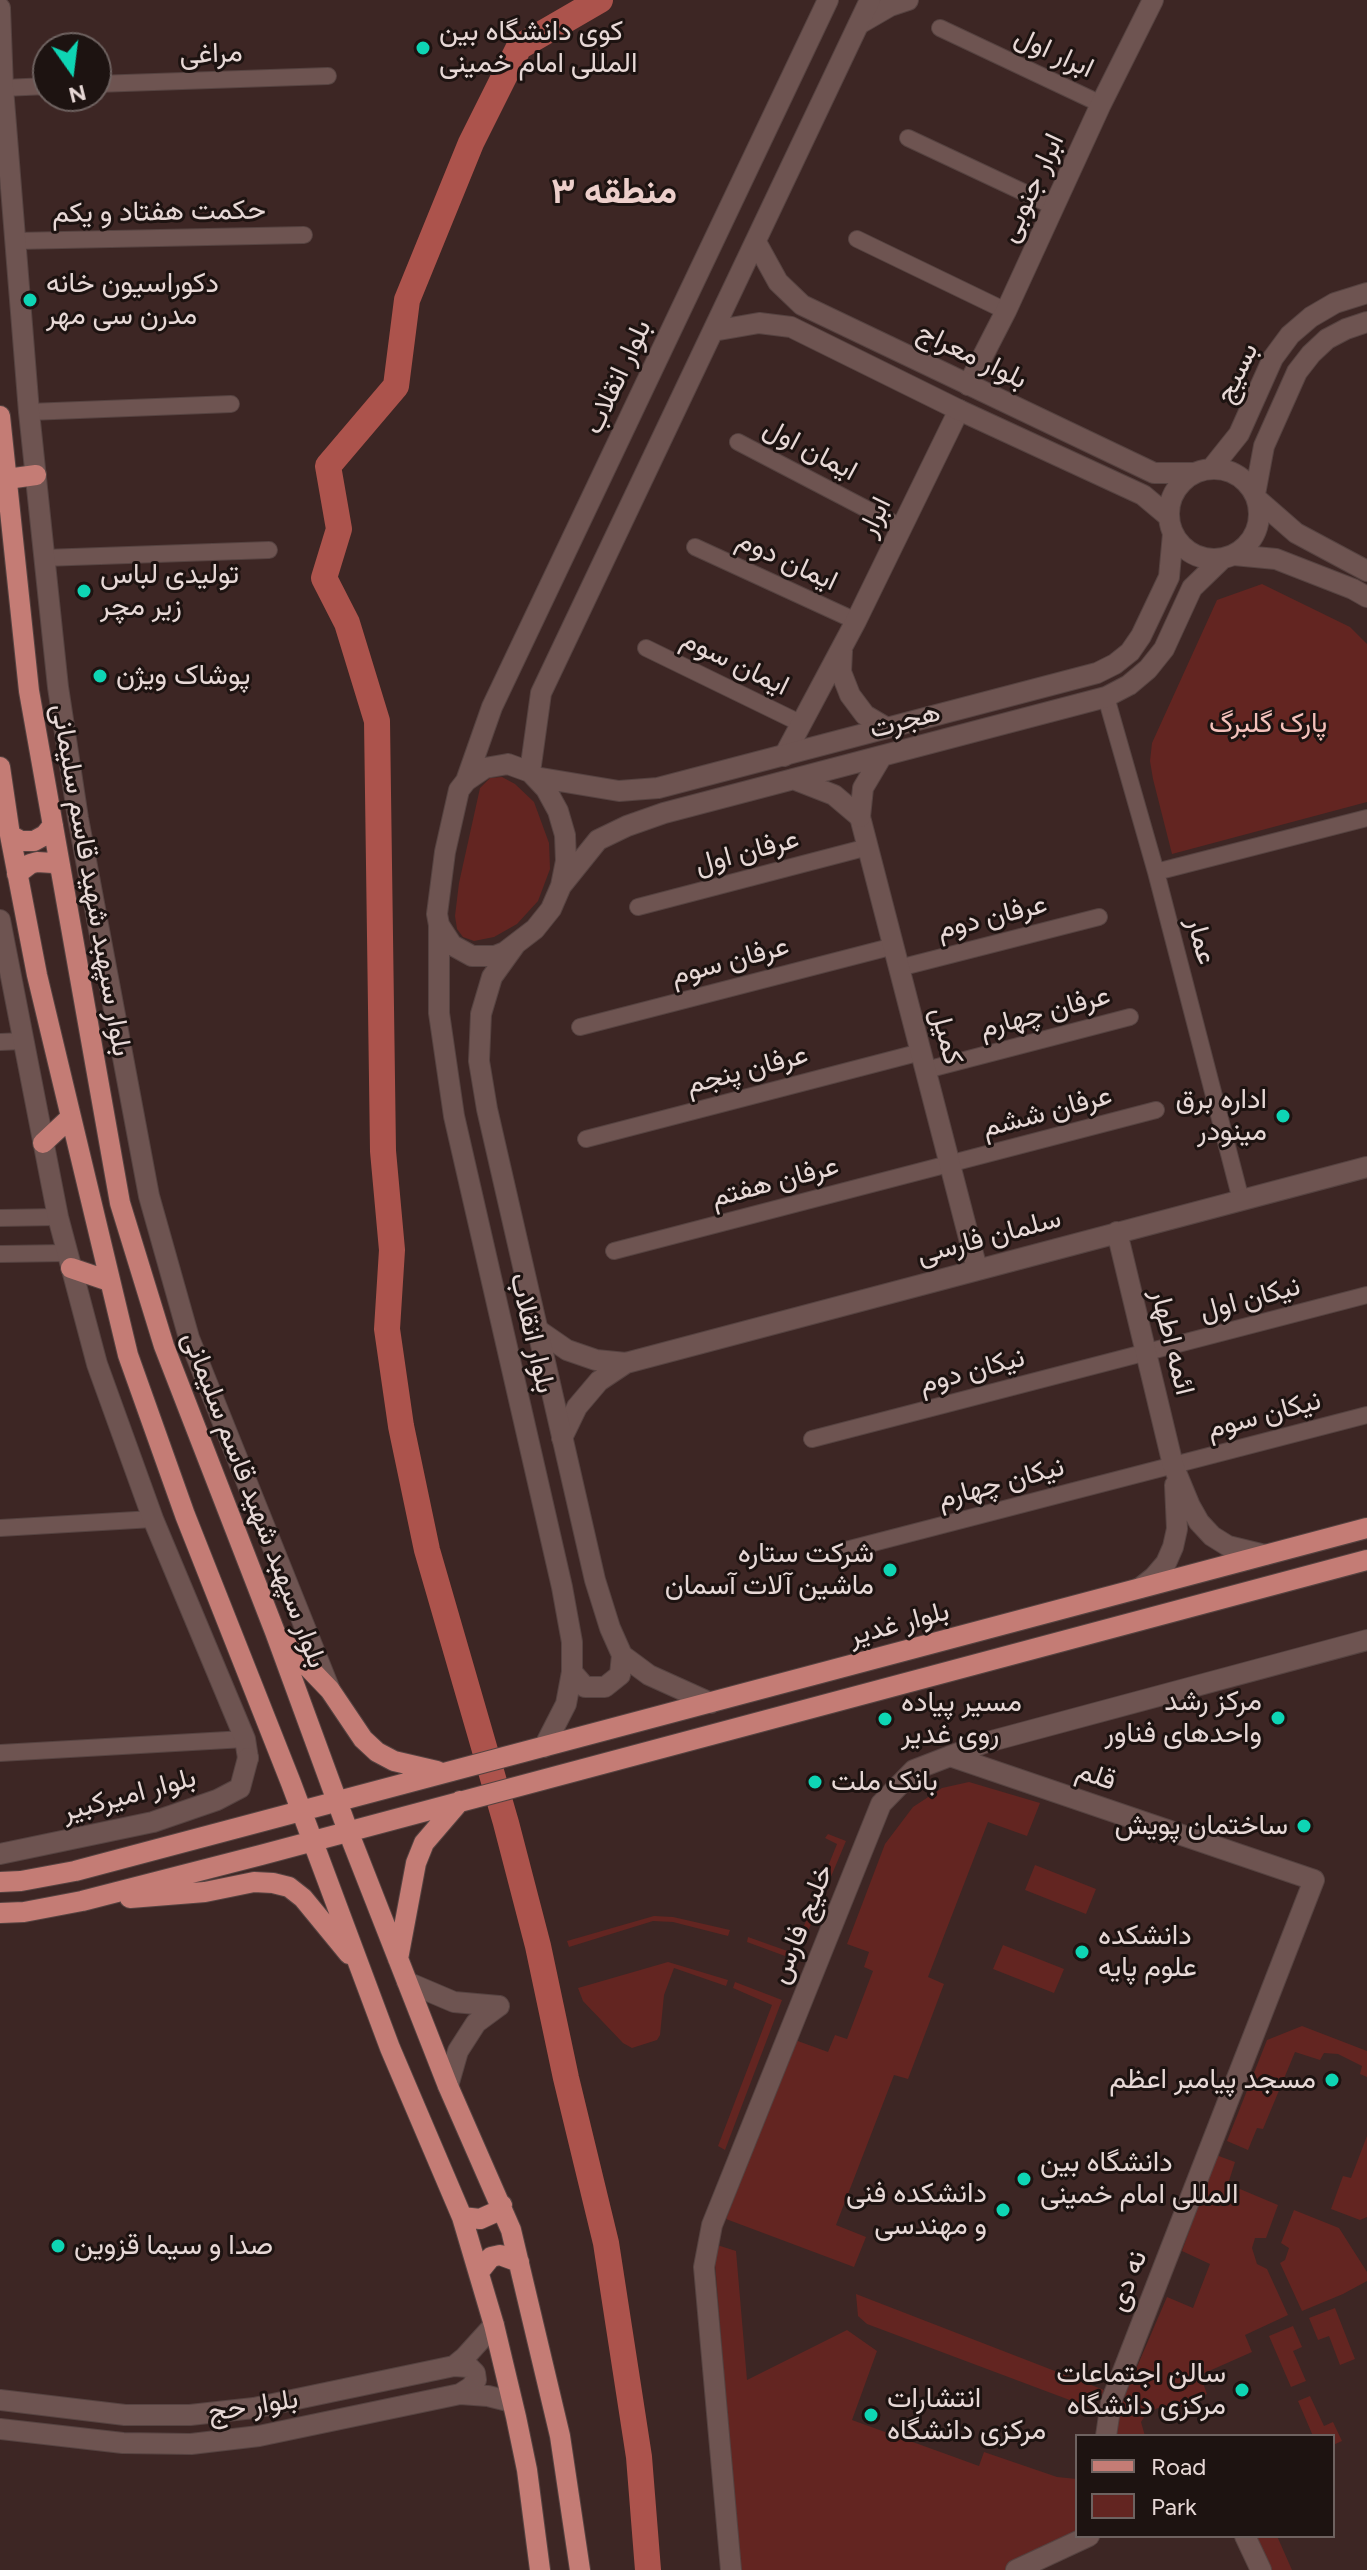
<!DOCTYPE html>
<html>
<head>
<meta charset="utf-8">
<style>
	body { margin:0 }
	#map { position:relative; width:1367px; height:2570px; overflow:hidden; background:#3d2624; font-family:Figtree,sans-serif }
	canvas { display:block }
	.legend { position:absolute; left:1075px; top:2434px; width:260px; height:104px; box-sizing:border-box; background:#1d1311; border:2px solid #6e6260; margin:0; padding:10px 14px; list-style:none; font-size:24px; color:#e7d8d6 }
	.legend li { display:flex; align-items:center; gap:16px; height:40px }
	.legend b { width:40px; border:2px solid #6e6260 }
	.north { position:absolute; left:32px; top:32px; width:80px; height:80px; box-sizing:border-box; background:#1d1311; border:2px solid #6e6260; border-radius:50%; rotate:166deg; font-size:22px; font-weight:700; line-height:32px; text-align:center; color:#e7d8d6 }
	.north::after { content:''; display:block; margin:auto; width:28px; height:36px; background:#0ed5b4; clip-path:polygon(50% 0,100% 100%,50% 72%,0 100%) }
</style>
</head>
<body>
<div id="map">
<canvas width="1367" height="2570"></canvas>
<ul class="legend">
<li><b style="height:10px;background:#c47c75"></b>Road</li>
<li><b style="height:22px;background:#632521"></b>Park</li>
</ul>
<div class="north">N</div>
</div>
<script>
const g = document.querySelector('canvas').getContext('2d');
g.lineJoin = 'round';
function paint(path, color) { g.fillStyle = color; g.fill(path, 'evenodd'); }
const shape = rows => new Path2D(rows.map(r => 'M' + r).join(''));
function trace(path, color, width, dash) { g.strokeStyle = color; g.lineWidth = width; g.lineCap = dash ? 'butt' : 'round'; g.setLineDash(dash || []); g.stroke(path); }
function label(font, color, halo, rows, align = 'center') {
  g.font = font + ' Figtree,Vazirmatn,sans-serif'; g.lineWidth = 6; g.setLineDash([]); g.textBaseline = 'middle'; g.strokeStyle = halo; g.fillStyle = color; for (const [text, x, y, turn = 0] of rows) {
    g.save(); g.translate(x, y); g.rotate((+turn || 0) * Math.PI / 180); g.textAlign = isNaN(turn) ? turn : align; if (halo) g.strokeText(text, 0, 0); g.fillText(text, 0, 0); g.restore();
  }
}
paint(shape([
	[1262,584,1350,627,1367,644,1367,802,1172,854,1153,779,1150,761,1152,743,1217,600],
	[502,777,515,784,534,802,549,843,550,869,538,901,517,924,494,937,474,941,463,937,457,929,455,916,459,883,480,788,490,778],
	[969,1782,1040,1803,1027,1836,988,1822,928,1977,944,1984,908,2079,894,2075,836,2225,866,2237,854,2267,726,2219,795,2040,828,2052,835,2035,847,2039,873,1971,864,1967,869,1952,847,1944,885,1844,913,1807,942,1788],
	[828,1834,846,1841,796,1960,747,1942,748,1937,793,1953,837,1844,825,1838],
	[1035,1865,1096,1889,1086,1914,1025,1890],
	[654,1916,673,1917,730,1930,728,1936,673,1922,653,1921,569,1947,567,1941],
	[1003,1945,1064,1969,1054,1993,993,1969],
	[668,1962,728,1980,726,1986,674,1968,664,1995,660,2035,657,2040,632,2048,623,2043,583,2001,578,1988],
	[735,1982,782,2000,725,2150,718,2146,772,2005,733,1988],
	[1302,2026,1367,2051,1367,2077,1360,2074,1362,2066,1338,2054,1324,2053,1320,2060,1295,2052,1263,2129,1257,2128,1248,2150,1227,2141,1267,2040],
	[1367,2136,1367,2217,1360,2220,1331,2209,1343,2176,1351,2178],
	[1216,2155,1235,2162,1228,2184,1278,2205,1266,2238,1255,2238,1252,2248,1257,2264,1267,2269,1288,2315,1245,2335,1252,2352,1200,2375,1207,2394,1169,2413,1164,2405,1146,2414,1141,2422,1145,2436,1113,2436,1121,2404,1167,2297,1193,2308,1210,2264,1182,2251],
	[1294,2210,1339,2228,1367,2272,1367,2281,1343,2294,1302,2311,1280,2263,1285,2260,1289,2248,1281,2243],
	[717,2245,736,2251,747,2380,847,2330,877,2351,852,2420,979,2466,984,2452,1057,2477,1077,2479,1077,2536,1007,2570,740,2570,715,2263],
	[856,2294,1104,2390,1101,2397,1096,2395,1091,2408,867,2324,858,2316],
	[1335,2308,1355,2359,1340,2365,1329,2336,1318,2340,1309,2318],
	[1293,2326,1302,2347,1293,2351,1306,2381,1291,2387,1269,2336],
	[1310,2396,1324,2426,1333,2422,1342,2441,1333,2445,1333,2436,1313,2436,1298,2401],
	[1256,2536,1277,2536,1292,2570,1272,2570]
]), '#632521');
trace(shape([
	[600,0,519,47,471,143,407,300,396,386,328,466,339,529,324,578,347,623,377,721,383,1151,392,1250,387,1329,401,1426,427,1550,506,1823,538,1946,566,2078,606,2243,639,2457,648,2570]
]), '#ac534c', 26);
const minor = shape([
	[940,28,1101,104],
	[96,84,328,76],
	[3,88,48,86],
	[908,138,1055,207],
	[857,239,1006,311],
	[15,241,304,235],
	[29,412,231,404],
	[738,442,901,527],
	[695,547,856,621],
	[44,558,269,550],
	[646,648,802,724],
	[1106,697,1156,872,1241,1200],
	[1156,872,1367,818],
	[638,907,868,847],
	[899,968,1099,917],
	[580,1027,894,946],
	[0,1042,23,1041],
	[926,1070,1130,1017],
	[586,1139,921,1052],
	[0,1218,58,1217],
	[614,1251,1156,1110],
	[0,1254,67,1253],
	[812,1439,1367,1295],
	[0,1528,153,1519],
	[842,1551,1367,1415],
	[0,1753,245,1739]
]);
const tertiary = shape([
	[0,8,3,88,29,412,58,687,78,818,149,1196,189,1338,330,1690],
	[859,24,890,6,908,0],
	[968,385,1006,311,1101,104,1153,0],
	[842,651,841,672,850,695,865,715,887,728],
	[784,756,856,621,959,410],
	[860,817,977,1269],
	[0,920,58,1217,97,1364,153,1519,245,1739,248,1758],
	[1117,1232,1173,1465,1190,1506,1199,1522,1212,1536,1228,1546,1265,1555],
	[538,1330,567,1350,596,1360,626,1363],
	[562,1438,577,1407,599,1381,626,1363,1367,1167],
	[1140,1588,1154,1577,1166,1563,1173,1547,1177,1529,1175,1485],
	[950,1756,1314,1880,1111,2402,1106,2436],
	[407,1982,454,2002,499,2006],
	[448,2086,458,2051,476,2023,499,2006],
	[1245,2536,1261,2570],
	[731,2570,704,2267,712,2225,881,1804,914,1770,984,1743,1367,1640],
	[1016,2570,1089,2536]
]);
const secondary = shape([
	[756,242,778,282,802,305,1154,473,1194,473],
	[713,331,759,323,791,327,959,410,1143,495,1168,516],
	[1211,469,1239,434,1273,358,1290,335,1311,317,1335,303,1367,293],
	'1169 514a45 45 0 1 1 90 0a45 45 0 1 1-90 0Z',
	[1255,494,1264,446,1297,372,1311,354,1327,339,1346,329,1367,322],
	[1257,499,1296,533,1367,571],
	[1234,555,1276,559,1353,589,1367,597],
	[508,764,530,772,546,789,558,811,565,835,566,861,561,886,551,909,535,929,505,952,495,956,472,956,452,945,439,925,437,914,445,852,459,790,466,781,485,768,508,764],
	[530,772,541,693,870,0],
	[535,777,619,791,658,788,1097,673,1115,664,1130,652,1141,636,1169,577,1173,534],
	[793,779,834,795,860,817],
	[466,781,492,707,828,0],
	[860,817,863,788,882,756],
	[561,886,598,840,627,826,664,813,1106,697,1129,685,1148,669,1164,649,1192,588,1223,558],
	[439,925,439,1013,454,1116,562,1587,572,1642,572,1672,566,1704,544,1747],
	[515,945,492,977,481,1014,479,1061,487,1109,595,1580,610,1628,622,1655,649,1675,711,1703],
	[572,1672,585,1687,605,1687,620,1675,622,1655],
	[0,1854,153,1822,217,1800,240,1788,248,1758],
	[454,2366,469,2367,475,2373,476,2380,471,2387,460,2394],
	[0,2400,125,2415,190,2415,254,2408,454,2366,465,2357,494,2325],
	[0,2429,123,2443,191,2444,259,2436,460,2394,488,2396,512,2402]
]);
const primary = shape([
	[0,416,29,691,120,1203,164,1346,275,1632,348,1831,448,2086,511,2230,560,2436,580,2570],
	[7,479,36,475],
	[0,767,10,835,37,975,128,1355,185,1515,291,1783,390,2048,462,2217,494,2325,516,2417,527,2470,540,2570],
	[10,835,21,841,34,841,45,835,53,825],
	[17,874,30,864,37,862,53,863,60,867],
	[43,1143,71,1117],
	[71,1268,109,1281],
	[281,1639,330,1690,363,1739,377,1752,394,1761,437,1771],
	[0,1882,21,1881,75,1871,1367,1528],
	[130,1898,205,1892,254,1882,273,1883,289,1887,303,1898,349,1954],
	[0,1913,24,1912,82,1901,261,1855,1367,1560],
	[398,1959,416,1863,424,1843,460,1801],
	[462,2217,480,2219,498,2211,502,2205],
	[479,2272,491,2257,500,2255,519,2262]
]);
trace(minor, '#564341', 18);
trace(tertiary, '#564341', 22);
trace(secondary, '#564341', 22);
trace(primary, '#564341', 22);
trace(minor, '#6e5451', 16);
trace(tertiary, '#6e5451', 20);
trace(secondary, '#6e5451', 20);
trace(primary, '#c47c75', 20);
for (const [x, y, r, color] of [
	[423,48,8,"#0ed5b4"],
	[30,300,8,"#0ed5b4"],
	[84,591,8,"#0ed5b4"],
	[100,676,8,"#0ed5b4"],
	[1283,1116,8,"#0ed5b4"],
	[890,1570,8,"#0ed5b4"],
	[1278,1718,8,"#0ed5b4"],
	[885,1719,8,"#0ed5b4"],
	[815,1782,8,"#0ed5b4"],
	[1304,1826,8,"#0ed5b4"],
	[1082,1952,8,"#0ed5b4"],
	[1332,2080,8,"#0ed5b4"],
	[1024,2179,8,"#0ed5b4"],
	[1003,2210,8,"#0ed5b4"],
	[58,2246,8,"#0ed5b4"],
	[1242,2390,8,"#0ed5b4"],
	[871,2415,8,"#0ed5b4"]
]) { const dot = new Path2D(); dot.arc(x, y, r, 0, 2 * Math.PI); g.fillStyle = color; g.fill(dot); trace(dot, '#1d1311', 3); }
label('28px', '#e7d8d6', '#1d1311', [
	["کوی دانشگاه بین",439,32],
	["المللی امام خمینی",439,64],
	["دکوراسیون خانه",46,284],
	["مدرن سی مهر",46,316],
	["تولیدی لباس",100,575],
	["زیر مچر",100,607],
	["پوشاک ویژن",116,676],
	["اداره برق",1267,1100,"right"],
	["مینودر",1267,1132,"right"],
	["شرکت ستاره",874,1554,"right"],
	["ماشین آلات آسمان",874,1586,"right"],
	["مرکز رشد",1262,1702,"right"],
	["واحدهای فناور",1262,1734,"right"],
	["مسیر پیاده",901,1703],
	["روی غدیر",901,1735],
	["بانک ملت",831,1782],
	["ساختمان پویش",1288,1826,"right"],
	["دانشکده",1098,1936],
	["علوم پایه",1098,1968],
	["مسجد پیامبر اعظم",1316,2080,"right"],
	["دانشگاه بین",1040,2163],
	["المللی امام خمینی",1040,2195],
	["دانشکده فنی",987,2194,"right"],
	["و مهندسی",987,2226,"right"],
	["صدا و سیما قزوین",74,2246],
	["سالن اجتماعات",1226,2374,"right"],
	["مرکزی دانشگاه",1226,2406,"right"],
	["انتشارات",887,2399],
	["مرکزی دانشگاه",887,2431]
], 'left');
label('28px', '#e7d8d6', '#1d1311', [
	["ابرار اول",1054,53,25],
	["مراغی",211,54,-2],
	["ابرار جنوبی",1032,188,-65],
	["حکمت هفتاد و یکم",159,212,-1],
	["بلوار معراج",972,356,26],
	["بسیج",1237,373,-64],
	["بلوار انقلاب",618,377,-65],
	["ایمان اول",810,450,28],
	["ابرار",875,517,-64],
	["ایمان دوم",787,561,25],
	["ایمان سوم",735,663,26],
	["هجرت",905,721,-15],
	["عرفان اول",747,852,-15],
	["بلوار سپهبد شهید قاسم سلیمانی",91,880,80],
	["عرفان دوم",992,917,-14],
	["عمار",1201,941,75],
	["عرفان سوم",730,961,-15],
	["عرفان چهارم",1045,1012,-15],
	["کمیل",946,1036,75],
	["عرفان پنجم",747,1070,-15],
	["عرفان ششم",1047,1112,-15],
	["عرفان هفتم",775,1182,-15],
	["سلمان فارسی",989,1237,-15],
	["نیکان اول",1250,1299,-15],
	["بلوار انقلاب",532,1333,77],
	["ائمه اطهار",1172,1342,76],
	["نیکان دوم",972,1371,-15],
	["نیکان سوم",1264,1415,-15],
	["نیکان چهارم",1001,1483,-15],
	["بلوار سپهبد شهید قاسم سلیمانی",254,1500,69],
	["بلوار غدیر",899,1624,-15],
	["قلم",1096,1776,19],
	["بلوار امیرکبیر",129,1795,-15],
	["خلیج فارس",802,1924,-68],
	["نه دی",1128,2281,-69],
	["بلوار حج",253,2406,-9]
]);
label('28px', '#f4c1bb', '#1d1311', [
	["پارک گلبرگ",1268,724]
]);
label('bold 36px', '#edcfcb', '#1d1311', [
	["منطقه ۳",614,192]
]);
</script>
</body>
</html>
